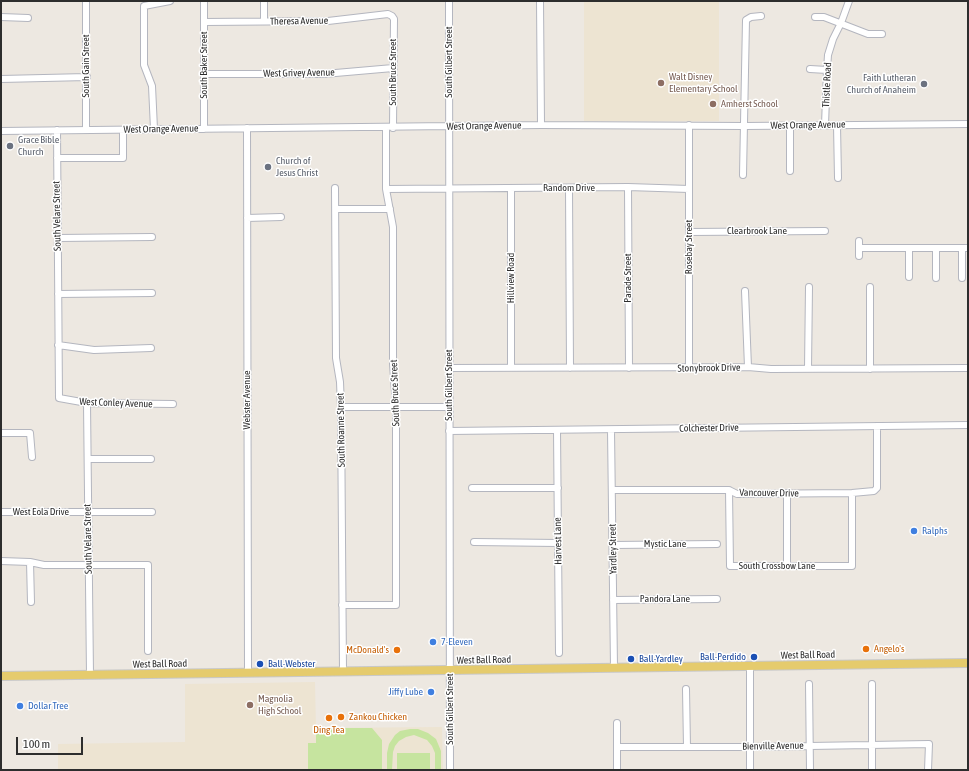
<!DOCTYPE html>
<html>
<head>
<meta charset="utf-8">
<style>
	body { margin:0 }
	#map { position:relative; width:969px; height:771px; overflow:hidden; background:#ede8e1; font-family:"Asap Condensed",sans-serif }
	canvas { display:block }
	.frame { position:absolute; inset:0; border:2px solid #2d2d2d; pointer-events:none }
	.scale { position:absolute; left:16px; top:737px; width:67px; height:18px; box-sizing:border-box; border:2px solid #2d2d2d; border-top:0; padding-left:5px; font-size:12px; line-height:14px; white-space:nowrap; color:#2d2d2d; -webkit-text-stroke:3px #fff; paint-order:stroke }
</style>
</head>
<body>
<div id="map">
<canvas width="969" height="771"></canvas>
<div class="frame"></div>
<div class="scale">100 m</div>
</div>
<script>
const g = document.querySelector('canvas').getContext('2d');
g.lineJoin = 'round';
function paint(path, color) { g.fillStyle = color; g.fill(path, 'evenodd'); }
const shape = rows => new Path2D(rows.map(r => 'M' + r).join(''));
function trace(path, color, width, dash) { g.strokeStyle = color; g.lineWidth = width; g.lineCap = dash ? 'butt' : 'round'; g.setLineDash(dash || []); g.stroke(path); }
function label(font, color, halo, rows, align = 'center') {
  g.font = font + ' "Asap Condensed",sans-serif'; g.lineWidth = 3; g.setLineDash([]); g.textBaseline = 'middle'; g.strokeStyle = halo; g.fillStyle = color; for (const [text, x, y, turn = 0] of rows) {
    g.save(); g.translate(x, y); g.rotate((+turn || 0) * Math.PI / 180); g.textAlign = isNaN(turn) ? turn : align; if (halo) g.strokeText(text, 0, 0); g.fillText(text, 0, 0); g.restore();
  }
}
paint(shape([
	[584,1,719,1,719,121,584,121],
	[315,682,316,728,442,727,443,770,58,770,58,744,185,742,185,684]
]), '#ede4d2');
paint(shape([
	[316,728,372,728,382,740,382,770,308,770,308,743,316,743],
	[410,729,418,729,428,733,436,739,441,751,441,770,435,770,435,753,432,746,427,740,414,735,406,737,399,741,395,746,393,752,392,770,387,770,387,753,389,744,395,735,400,731],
	[397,753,430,753,430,770,397,770]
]), '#c6e49f');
const minor = shape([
	[86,1,86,130],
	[449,1,450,770],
	[540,1,541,125],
	[1,17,28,18],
	[815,17,824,17,868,34,882,34],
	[264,21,264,1],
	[204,22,328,21,388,14,392,16,394,19,393,128],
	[810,69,827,70],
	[205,74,324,74,393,68],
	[1,79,87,77],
	[689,125,689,368],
	[825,125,827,70,828,55,833,39,841,23,849,1],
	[837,125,838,178],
	[247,128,248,673],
	[154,129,152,86,144,65,144,6,170,1],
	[204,129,204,1],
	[57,130,59,398,87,403,173,404],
	[1,131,541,125,745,126,968,124],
	[57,158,123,158,123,130],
	[790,171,790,126],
	[743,175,746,20,751,17,761,16],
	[628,187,629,368],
	[335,188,336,358,340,382,341,407,343,671],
	[569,188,570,368],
	[386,189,628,187,689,189],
	[336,209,390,209],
	[247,218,281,217],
	[689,232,825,231],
	[58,238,152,237],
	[859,248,968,248],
	[909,248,909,277],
	[936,248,936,278],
	[962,248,962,278],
	[859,256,859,241],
	[870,287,870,369],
	[745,291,748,367],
	[58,294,152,293],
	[58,345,94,350,151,348],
	[449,368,748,367,771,369,968,368],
	[511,368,511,188],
	[808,369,809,287],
	[87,403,90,675],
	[341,407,449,407],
	[557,430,559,653],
	[611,430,614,668],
	[449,431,968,425],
	[1,433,30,433,32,457],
	[88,459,151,459],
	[472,488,558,488],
	[612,490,729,490,737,494,852,493,874,491,877,488,877,426],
	[729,490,730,566,852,566,852,493],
	[787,493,787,566],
	[2,512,152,512],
	[474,542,558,543],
	[613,545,717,544],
	[1,561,30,562,44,565,148,565,148,651],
	[30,562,31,602],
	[613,600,717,599],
	[342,605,396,605,396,407,393,364,393,227,386,189,386,128],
	[750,666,750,770],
	[809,684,810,770],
	[872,684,872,770],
	[686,689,687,747],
	[617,723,617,770],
	[617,747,750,747,929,744,928,770]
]);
const major = shape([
	[1,676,968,663]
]);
trace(minor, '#b4b6bf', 8);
trace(major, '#c8c8c8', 10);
trace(minor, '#fff', 6);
trace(major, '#e5cb6d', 8);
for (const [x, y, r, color] of [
	[661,83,4,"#8d6e63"],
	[924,84,4,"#6b7280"],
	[713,104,4,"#8d6e63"],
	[10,146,4,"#6b7280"],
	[268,167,4,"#6b7280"],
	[914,531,4,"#3f7fe0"],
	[433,642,4,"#3f7fe0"],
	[866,649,4,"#e8710a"],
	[397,650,4,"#e8710a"],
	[754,657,4,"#1a4fb4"],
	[631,659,4,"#1a4fb4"],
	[260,664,4,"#1a4fb4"],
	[431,692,4,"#3f7fe0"],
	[250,705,4,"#8d6e63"],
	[20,706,4,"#3f7fe0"],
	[341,717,4,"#e8710a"],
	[329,718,4,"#e8710a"]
]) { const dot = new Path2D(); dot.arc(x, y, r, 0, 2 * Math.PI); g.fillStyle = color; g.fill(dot); trace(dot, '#fff', 1.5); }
label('10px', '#2d2d2d', '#fff', [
	["Theresa Avenue",299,21,-1],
	["South Gilbert Street",449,62,-90],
	["South Baker Street",204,65,-90],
	["South Gain Street",86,66,-90],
	["South Bruce Street",393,72,-90],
	["West Grivey Avenue",299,73,-1],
	["Thistle Road",827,85,-87],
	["West Orange Avenue",808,125,-1],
	["West Orange Avenue",484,126,-1],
	["West Orange Avenue",161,129,-1],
	["Random Drive",569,188],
	["South Velare Street",57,216,-91],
	["Clearbrook Lane",757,231],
	["Rosebay Street",689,247,-90],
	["Hillview Road",511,278,-90],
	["Parade Street",628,278,-90],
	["Stonybrook Drive",709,368,-1],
	["South Gilbert Street",449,385,-90],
	["South Bruce Street",395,393,-92],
	["Webster Avenue",247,400,-90],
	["West Conley Avenue",116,403,2],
	["Colchester Drive",709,428,-1],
	["South Roanne Street",341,430,-91],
	["Vancouver Drive",769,493,1],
	["West Eola Drive",41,512],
	["South Velare Street",88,539,-91],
	["Harvest Lane",558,541,-91],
	["Mystic Lane",665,544],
	["Yardley Street",613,549,-91],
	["South Crossbow Lane",777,566],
	["Pandora Lane",665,599],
	["West Ball Road",808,655,-1],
	["West Ball Road",484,660,-1],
	["West Ball Road",160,664,-1],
	["South Gilbert Street",450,709,-90],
	["Bienville Avenue",773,746,-1]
]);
label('10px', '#785e54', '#fff', [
	["Walt Disney",669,77],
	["Elementary School",669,89],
	["Amherst School",721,104],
	["Magnolia",258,699],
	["High School",258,711]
], 'left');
label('10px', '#5b616d', '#fff', [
	["Faith Lutheran",916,78,"right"],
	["Church of Anaheim",916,90,"right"],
	["Grace Bible",18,140],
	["Church",18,152],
	["Church of",276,161],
	["Jesus Christ",276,173]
], 'left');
label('10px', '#366cbe', '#fff', [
	["Ralphs",922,531],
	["7-Eleven",441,642],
	["Jiffy Lube",423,692,"right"],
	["Dollar Tree",28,706]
], 'left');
label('10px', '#c56008', '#fff', [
	["Angelo's",874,649],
	["McDonald's",389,650,"right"],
	["Zankou Chicken",349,717],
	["Ding Tea",329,730,"center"]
], 'left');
label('10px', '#164399', '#fff', [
	["Ball-Perdido",746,657,"right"],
	["Ball-Yardley",639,659],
	["Ball-Webster",268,664]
], 'left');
</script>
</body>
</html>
